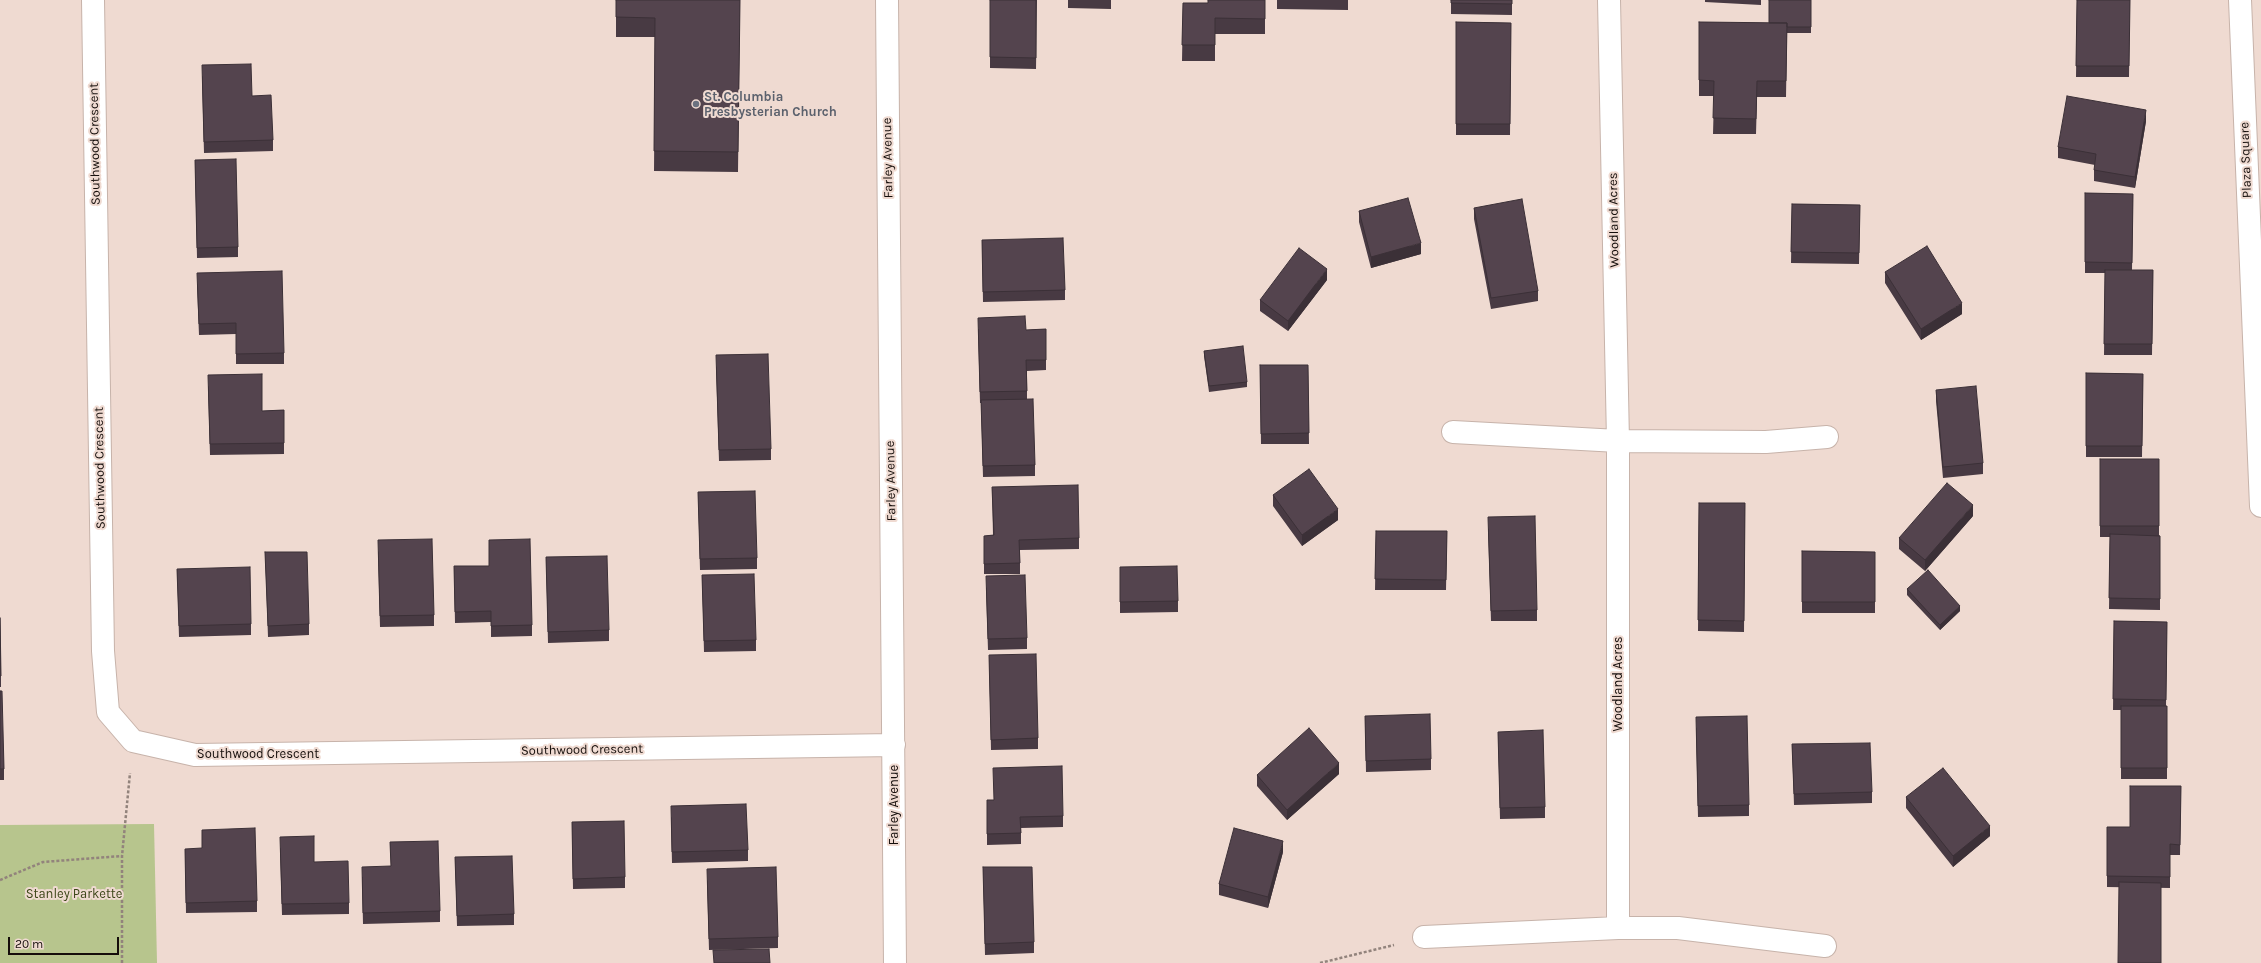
<!DOCTYPE html>
<html>
<head>
<meta charset="utf-8">
<style>
	body { margin:0 }
	#map { position:relative; width:2261px; height:963px; overflow:hidden; background:#efdad1; font-family:Karla,sans-serif }
	canvas { display:block }
	.scale { position:absolute; left:8px; top:937px; width:111px; height:18px; box-sizing:border-box; border:2px solid #150e0b; border-top:0; padding-left:5px; font-size:12px; line-height:14px; white-space:nowrap; color:#150e0b; -webkit-text-stroke:3px #efdad1; paint-order:stroke }
</style>
</head>
<body>
<div id="map">
<canvas width="2261" height="963"></canvas>
<div class="scale">20 m</div>
</div>
<script>
const g = document.querySelector('canvas').getContext('2d');
g.lineJoin = 'round';
function paint(path, color) { g.fillStyle = color; g.fill(path, 'evenodd'); }
const shape = rows => new Path2D(rows.map(r => 'M' + r).join(''));
function trace(path, color, width, dash) { g.strokeStyle = color; g.lineWidth = width; g.lineCap = dash ? 'butt' : 'round'; g.setLineDash(dash || []); g.stroke(path); }
function label(font, color, halo, rows, align = 'center') {
  g.font = font + ' Karla,sans-serif'; g.lineWidth = 4; g.setLineDash([]); g.textBaseline = 'middle'; g.strokeStyle = halo; g.fillStyle = color; for (const [text, x, y, turn = 0] of rows) {
    g.save(); g.translate(x, y); g.rotate((+turn || 0) * Math.PI / 180); g.textAlign = isNaN(turn) ? turn : align; if (halo) g.strokeText(text, 0, 0); g.fillText(text, 0, 0); g.restore();
  }
}
paint(shape([
	[154,824,157,963,0,963,0,825]
]), '#b7c58d');
const minor = shape([
	[93,0,103,651,108,712,133,741,195,755,894,745],
	[887,0,895,963],
	[1609,0,1618,441,1618,928],
	[2240,0,2261,506],
	[1453,432,1618,441,1766,442,1827,437],
	[1424,937,1618,928,1678,928,1825,946]
]);
trace(minor, '#c7b3aa', 24);
trace(shape([
	[0,880,43,862,122,856],
	[122,963,122,856,130,773],
	[1320,963,1394,945]
]), '#92837c', 2.5, [3, 2]);
trace(minor, '#fff', 22);
paint(shape([
	[616,0,740,0,738,172,654,171,655,37,616,37],
	[990,0,1037,0,1036,69,990,68],
	[1068,0,1111,0,1111,9,1068,8],
	[1265,0,1265,34,1215,34,1215,61,1182,61,1183,3,1208,3],
	[1277,0,1348,0,1348,10,1277,9],
	[1451,0,1512,0,1512,15,1451,14],
	[1705,0,1761,0,1761,5,1705,2],
	[1811,0,1811,33,1787,33,1786,97,1757,97,1756,134,1713,134,1714,96,1699,96,1699,22,1769,23],
	[2077,0,2130,0,2129,77,2076,77],
	[1456,22,1511,23,1510,135,1456,135],
	[202,76,252,96,273,140,273,151,204,153],
	[2146,121,2135,188,2094,181,2094,170,2095,165,2058,158,2058,147],
	[195,160,238,247,238,257,197,258],
	[2085,193,2133,194,2132,270,2153,270,2152,355,2104,355,2105,273,2085,273],
	[1792,204,1860,205,1859,264,1791,263],
	[1474,208,1538,291,1538,301,1491,309,1474,219],
	[1359,211,1421,254,1371,268,1359,222],
	[982,240,1065,290,1065,300,983,302],
	[1885,272,1962,314,1921,340,1885,283],
	[1327,280,1288,331,1260,311,1260,300],
	[197,284,284,353,284,364,236,364,236,334,199,335],
	[978,329,1026,330,1046,329,1046,370,1027,371,1027,399,1035,465,1035,476,983,477,981,403,980,403],
	[1204,351,1247,382,1247,387,1209,392,1204,356],
	[1260,365,1308,365,1309,444,1261,444],
	[716,366,771,449,771,460,719,461],
	[2086,373,2143,374,2142,457,2086,457],
	[208,386,262,411,284,410,284,454,210,455],
	[1936,390,1983,463,1983,474,1943,478,1936,401],
	[2100,459,2159,459,2159,535,2160,536,2160,610,2109,609,2110,537,2100,537],
	[992,487,1079,538,1079,549,1020,550,1020,574,984,574,984,536,993,535],
	[698,492,757,558,757,569,700,570],
	[1273,495,1338,520,1302,546,1273,506],
	[1699,503,1745,503,1744,632,1698,631],
	[1973,516,1925,571,1899,549,1899,538],
	[1488,528,1537,610,1537,621,1491,621],
	[1376,531,1447,531,1446,590,1375,590],
	[378,551,434,615,434,626,380,627],
	[1802,551,1875,552,1875,613,1802,613],
	[265,552,309,624,309,635,268,637],
	[546,557,609,630,609,641,548,643],
	[454,566,532,625,532,636,491,637,491,622,455,623],
	[1120,567,1178,601,1178,612,1120,613],
	[177,569,251,624,251,635,179,637],
	[702,575,756,640,756,651,704,652],
	[986,587,1027,638,1027,649,988,650],
	[1907,589,1960,611,1940,630,1907,595],
	[0,618,1,676,1,687,0,687],
	[2114,621,2167,622,2166,706,2167,706,2167,779,2121,779,2121,710,2113,710],
	[989,655,1038,738,1038,749,991,750],
	[0,691,4,769,4,780,0,780],
	[1365,716,1431,759,1431,770,1366,772],
	[1696,727,1749,805,1749,816,1698,817],
	[1498,732,1545,807,1545,818,1500,819],
	[1792,744,1872,792,1872,803,1794,805],
	[1339,774,1287,820,1257,786,1257,775],
	[2181,786,2180,855,2170,855,2170,888,2107,887,2107,827,2130,827],
	[1906,797,1990,836,1953,867,1906,808],
	[987,800,1063,816,1063,827,1021,828,1021,844,987,845],
	[671,817,748,850,748,861,672,863],
	[572,822,625,877,625,888,573,889],
	[390,842,440,911,440,922,363,924,362,877,391,866],
	[280,848,314,862,349,903,349,914,282,915],
	[185,849,257,901,257,912,186,913],
	[1283,852,1268,908,1219,895,1219,884],
	[455,857,514,914,514,925,457,926],
	[983,867,1034,942,1034,953,985,955],
	[707,880,778,937,778,948,709,950]
]), '#483a43');
paint(shape([
	[2146,110,2146,121,2135,188,2135,177],
	[1421,243,1421,254,1371,268,1371,257],
	[1327,269,1327,280,1288,331,1288,321],
	[1962,303,1962,314,1921,340,1921,329],
	[1973,505,1973,516,1925,571,1925,560],
	[1338,509,1338,520,1302,546,1302,535],
	[1960,606,1960,611,1940,630,1940,625],
	[1339,763,1339,774,1287,820,1287,810],
	[1990,826,1990,836,1953,867,1953,856],
	[1283,841,1283,852,1268,908,1268,897]
]), '#3b3037');
const building = shape([
	[616,0,740,0,738,152,654,151,655,18,616,17,616,0],
	[990,0,1036,0,1036,58,990,57,990,0],
	[1208,0,1265,0,1265,19,1215,18,1215,45,1182,45,1183,3,1208,3,1208,0],
	[1451,0,1512,0,1512,4,1451,3,1451,0],
	[1769,0,1811,0,1811,27,1787,27,1787,23,1769,23,1769,0],
	[2077,0,2130,0,2129,66,2076,66,2077,0],
	[1456,22,1511,23,1510,124,1456,124,1456,22],
	[1699,22,1787,23,1786,81,1757,81,1756,119,1713,118,1714,81,1699,80,1699,22],
	[251,64,252,96,271,95,273,140,204,142,202,65,251,64],
	[2067,96,2146,110,2135,177,2094,170,2096,154,2058,147,2067,96],
	[236,159,238,247,197,248,195,160,236,159],
	[2085,193,2133,194,2132,263,2085,262,2085,193],
	[1408,198,1421,243,1371,257,1359,211,1408,198],
	[1522,199,1538,291,1491,298,1474,208,1522,199],
	[1792,204,1860,205,1859,253,1791,252,1792,204],
	[1063,238,1065,290,983,292,982,240,1063,238],
	[1927,246,1962,303,1921,329,1885,272,1927,246],
	[1299,248,1327,269,1288,321,1260,300,1299,248],
	[2105,270,2153,270,2152,344,2104,344,2105,270],
	[282,271,284,353,236,354,236,323,199,324,197,273,282,271],
	[1025,316,1026,330,1046,329,1046,360,1026,360,1027,391,980,392,978,318,1025,316],
	[1243,346,1247,382,1209,386,1204,351,1243,346],
	[768,354,771,449,719,450,716,355,768,354],
	[1260,365,1308,365,1309,433,1261,434,1260,365],
	[2086,373,2143,374,2142,446,2086,446,2086,373],
	[262,374,262,411,284,410,284,443,210,444,208,375,262,374],
	[1976,386,1983,463,1943,467,1936,390,1976,386],
	[1033,399,1035,465,983,466,981,400,1033,399],
	[2100,459,2159,459,2159,526,2100,526,2100,459],
	[1309,469,1338,509,1302,535,1273,495,1309,469],
	[1947,483,1973,505,1925,560,1899,538,1947,483],
	[1078,485,1079,538,1019,540,1020,563,984,564,984,536,994,535,992,487,1078,485],
	[755,491,757,558,700,559,698,492,755,491],
	[1699,503,1745,503,1744,621,1698,620,1699,503],
	[1535,516,1537,610,1491,611,1488,517,1535,516],
	[1376,531,1447,531,1446,580,1375,579,1376,531],
	[2110,534,2160,536,2160,599,2109,598,2110,534],
	[432,539,434,615,380,616,378,540,432,539],
	[530,539,532,625,491,626,491,611,455,612,454,566,489,566,489,540,530,539],
	[1802,551,1875,552,1875,602,1802,602,1802,551],
	[265,552,307,552,309,624,268,626,265,552],
	[607,556,609,630,548,632,546,557,607,556],
	[1177,566,1178,601,1120,602,1120,567,1177,566],
	[250,567,251,624,179,626,177,569,250,567],
	[1928,570,1960,606,1940,625,1907,589,1928,570],
	[754,574,756,640,704,641,702,575,754,574],
	[1025,575,1027,638,988,639,986,576,1025,575],
	[0,618,1,676,0,676,0,618],
	[2114,621,2167,622,2166,700,2113,699,2114,621],
	[1036,654,1038,738,991,740,989,655,1036,654],
	[0,691,2,691,4,769,0,769,0,691],
	[2121,706,2167,706,2167,768,2121,768,2121,706],
	[1430,714,1431,759,1366,761,1365,716,1430,714],
	[1747,716,1749,805,1698,806,1696,717,1747,716],
	[1309,728,1339,763,1287,810,1257,775,1309,728],
	[1543,730,1545,807,1500,808,1498,732,1543,730],
	[1870,743,1872,792,1794,794,1792,744,1870,743],
	[1062,766,1063,816,1020,817,1021,833,987,834,987,800,994,800,993,768,1062,766],
	[1943,768,1990,826,1953,856,1906,797,1943,768],
	[2130,786,2181,786,2180,845,2170,844,2170,877,2107,876,2107,827,2130,827,2130,786],
	[746,804,748,850,672,852,671,806,746,804],
	[624,821,625,877,573,879,572,822,624,821],
	[255,828,257,901,186,903,185,849,202,848,202,830,255,828],
	[1234,828,1283,841,1268,897,1219,884,1234,828],
	[314,836,314,862,348,861,349,903,282,904,280,837,314,836],
	[438,841,440,911,363,913,362,867,391,866,390,842,438,841],
	[512,856,514,914,457,916,455,857,512,856],
	[776,867,778,937,709,939,707,869,776,867],
	[983,867,1032,867,1034,942,985,944,983,867],
	[2119,882,2161,883,2161,963,2118,963,2119,882],
	[769,949,770,963,714,963,713,950,769,949]
]);
paint(building, '#54444e');
trace(building, '#3b3037', 1);
for (const [x, y, r, color] of [
	[696,104,4,"#6b7280"]
]) { const dot = new Path2D(); dot.arc(x, y, r, 0, 2 * Math.PI); g.fillStyle = color; g.fill(dot); trace(dot, '#efdad1', 1.5); }
label('bold 13px', '#5b616d', '#efdad1', [
	["St. Columbia",704,97],
	["Presbysterian Church",704,112]
], 'left');
label('13px', '#150e0b', '#efdad1', [
	["Southwood Crescent",95,144,-91],
	["Farley Avenue",888,158,-91],
	["Plaza Square",2246,160,-92],
	["Woodland Acres",1614,220,-91],
	["Southwood Crescent",100,468,-91],
	["Farley Avenue",891,481,-91],
	["Woodland Acres",1618,684,-90],
	["Southwood Crescent",582,750,-1],
	["Southwood Crescent",258,754],
	["Farley Avenue",894,805,-90]
]);
label('13px', '#3c4618', '#efdad1', [
	["Stanley Parkette",74,894]
]);
</script>
</body>
</html>
